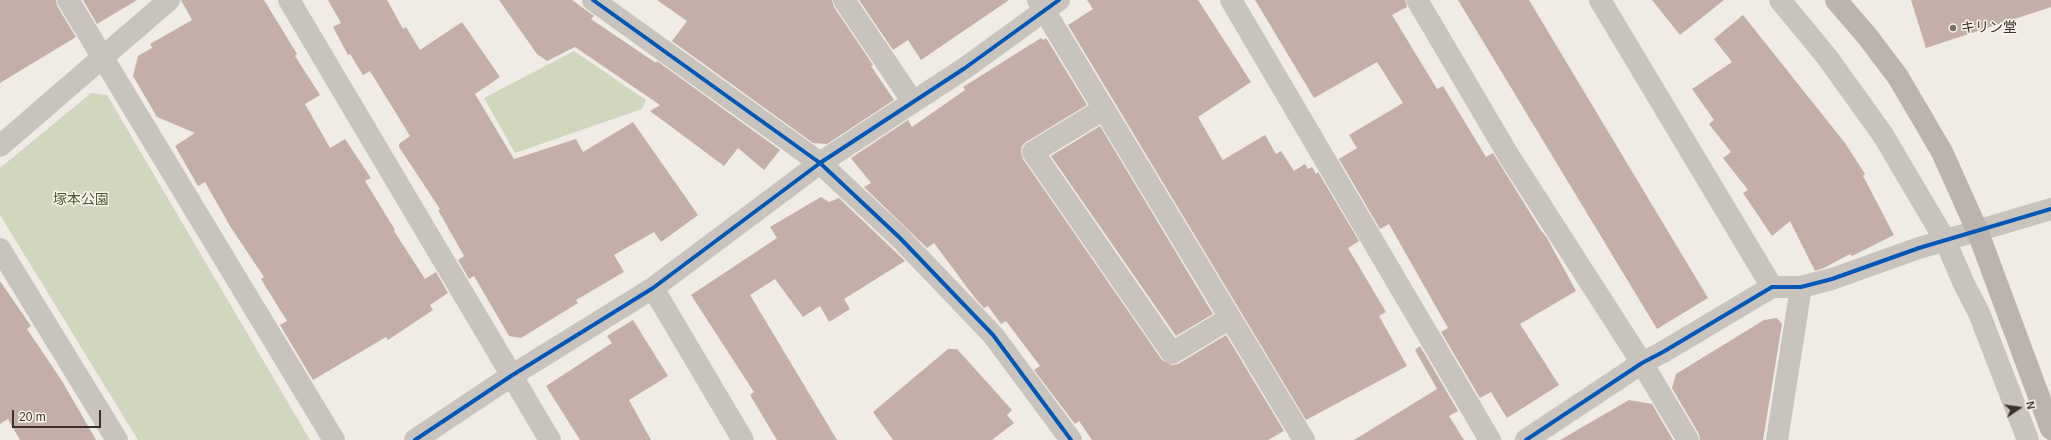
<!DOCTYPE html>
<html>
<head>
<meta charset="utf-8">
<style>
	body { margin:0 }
	#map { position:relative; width:2051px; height:440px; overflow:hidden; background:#f0ebe5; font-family:Arial,sans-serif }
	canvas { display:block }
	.north { position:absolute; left:1999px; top:388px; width:40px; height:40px; -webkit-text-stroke:3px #fbf5ee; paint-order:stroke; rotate:77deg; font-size:11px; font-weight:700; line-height:16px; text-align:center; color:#3b302b }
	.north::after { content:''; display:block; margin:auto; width:14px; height:18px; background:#3b302b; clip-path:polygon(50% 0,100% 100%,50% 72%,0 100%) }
	.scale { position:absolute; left:12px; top:410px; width:89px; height:18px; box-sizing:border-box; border:2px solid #3b302b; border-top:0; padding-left:5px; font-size:12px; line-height:14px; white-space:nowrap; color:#3b302b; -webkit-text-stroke:3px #fbf5ee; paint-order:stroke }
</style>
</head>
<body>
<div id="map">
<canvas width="2051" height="440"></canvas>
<div class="north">N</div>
<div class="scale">20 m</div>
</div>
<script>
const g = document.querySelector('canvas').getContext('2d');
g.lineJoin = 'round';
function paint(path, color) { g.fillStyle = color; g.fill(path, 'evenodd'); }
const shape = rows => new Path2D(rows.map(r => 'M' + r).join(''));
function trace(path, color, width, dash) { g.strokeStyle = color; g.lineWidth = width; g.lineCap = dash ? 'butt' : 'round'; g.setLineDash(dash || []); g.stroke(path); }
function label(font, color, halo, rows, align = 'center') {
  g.font = font + ' Arial,"Noto Sans JP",sans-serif'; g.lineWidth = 3; g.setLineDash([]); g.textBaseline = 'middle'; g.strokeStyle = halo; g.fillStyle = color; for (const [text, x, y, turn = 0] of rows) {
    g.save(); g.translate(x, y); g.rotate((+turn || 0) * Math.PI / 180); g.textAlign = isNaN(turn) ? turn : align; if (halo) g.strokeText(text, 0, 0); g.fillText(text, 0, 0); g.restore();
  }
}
paint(shape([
	[574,51,646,100,642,109,515,153,484,98],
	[91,93,107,95,310,440,138,440,0,215,0,168]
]), '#d1d6bf');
paint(shape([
	[0,0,56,0,57,6,76,37,0,83],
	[83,0,137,0,97,24],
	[181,0,264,0,297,54,295,56,320,95,305,104,330,148,345,139,371,178,365,181,395,230,394,231,425,279,436,272,448,293,430,305,433,310,388,340,386,337,313,380,280,325,287,321,261,279,264,277,230,226,205,182,198,186,175,146,195,133,157,117,133,76,138,56,152,48,150,44,192,20],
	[328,0,387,0,403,29,406,27,420,50,462,22,500,77,475,94,514,159,576,139,583,152,633,122,698,215,661,242,654,232,614,255,624,272,576,300,578,303,521,338,509,336,474,276,469,279,458,260,464,256,438,210,440,209,399,147,399,144,410,136,370,71,363,75,350,54,348,55,333,27,341,23],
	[499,0,572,0,594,16,591,19,656,63,657,61,780,150,764,170,738,148,724,166,650,111,660,105,575,47,547,61,537,54],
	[657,0,832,0,834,7,873,65,871,66,894,100,827,144,813,143,672,41,687,21],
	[859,0,1009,0,921,60,908,40,893,50],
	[1087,0,1198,0,1251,82,1198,117,1221,157,1223,160,1265,135,1276,154,1281,151,1294,171,1305,164,1308,169,1312,167,1316,174,1318,172,1359,241,1348,248,1386,312,1379,316,1407,366,1306,420,1068,25,1093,9],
	[1255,0,1405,0,1407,7,1392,15,1437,89,1443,86,1486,157,1493,153,1540,229,1547,238,1576,291,1520,324,1559,385,1507,418,1491,392,1480,398,1441,332,1448,328,1389,224,1380,229,1339,159,1357,148,1349,135,1403,103,1377,62,1314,98],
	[1458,0,1529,0,1708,298,1657,329],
	[1652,0,1724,0,1680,35],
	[1911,0,2051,0,2051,7,1926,48],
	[1743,15,1845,143,1865,174,1863,176,1894,235,1852,256,1850,254,1824,268,1815,271,1790,221,1772,236,1743,193,1748,190,1723,158,1731,152,1709,124,1714,120,1692,89,1732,62,1714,39],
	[1041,38,1043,40,1046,38,1087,105,1026,142,1022,146,1021,152,1023,159,1162,360,1172,365,1178,364,1226,335,1284,431,1268,440,1092,440,1079,421,1075,424,1034,370,1040,366,1006,321,1001,324,988,306,984,308,975,298,934,243,927,248,864,187,871,183,851,158,908,120,912,127,965,90,963,87],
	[1100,126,1213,314,1176,336,1051,156],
	[821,197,829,202,839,198,905,261,844,299,850,309,829,322,820,306,803,317,775,279,750,295,837,440,777,440,750,395,754,392,691,295,777,238,770,227],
	[0,281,31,326,27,329,62,381,96,440,20,440,8,419,0,424],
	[1777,318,1782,324,1763,440,1700,440,1699,434,1672,388,1676,374,1764,320],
	[633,320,668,376,629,400,651,440,580,440,546,386,612,343,607,336],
	[1420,346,1458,411,1449,416,1464,440,1354,440,1437,389,1415,350],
	[948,349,957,349,1012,410,1007,415,1014,423,992,440,893,440,873,412],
	[1629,400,1652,404,1673,440,1560,440]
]), '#c3afa7');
trace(shape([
	[68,0,334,440],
	[289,0,550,440],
	[593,0,820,163,900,238,993,335,1071,440],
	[844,0,913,102],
	[1038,0,1304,440],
	[1231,0,1490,440],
	[1417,0,1509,156,1642,363,1688,440],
	[1600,0,1772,287],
	[1780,0,1827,57,1883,135,1945,240,1964,284,1979,313,2028,440],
	[1104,109,1033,152,1172,353,1230,318],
	[0,146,169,0],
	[0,249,117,440],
	[653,288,743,440],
	[415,440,511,376,653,288,820,163,965,68,1059,0],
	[1526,440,1642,363,1663,352,1772,287,1801,287,1832,279,1919,248,2051,209],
	[1777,440,1801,287]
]), '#c9c3be', 22);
trace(shape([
	[1836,0,1867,36,1898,77,1942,152,1977,230,2051,429]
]), '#bab3ae', 22);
trace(shape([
	[593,0,820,163,900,238,993,335,1071,440],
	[415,440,511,376,653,288,820,163,965,68,1059,0],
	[1526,440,1642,363,1663,352,1772,287,1801,287,1832,279,1919,248,2051,209]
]), '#0057b8', 4);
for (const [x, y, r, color] of [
	[1953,28,4,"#7a716c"]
]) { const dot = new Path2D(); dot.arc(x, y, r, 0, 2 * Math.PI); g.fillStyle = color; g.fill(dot); trace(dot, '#fbf5ee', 1.5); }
label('14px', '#3b302b', '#fbf5ee', [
	["キリン堂",1961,28]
], 'left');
label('14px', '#4a5a2e', '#fbf5ee', [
	["塚本公園",81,200]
]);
</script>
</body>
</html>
